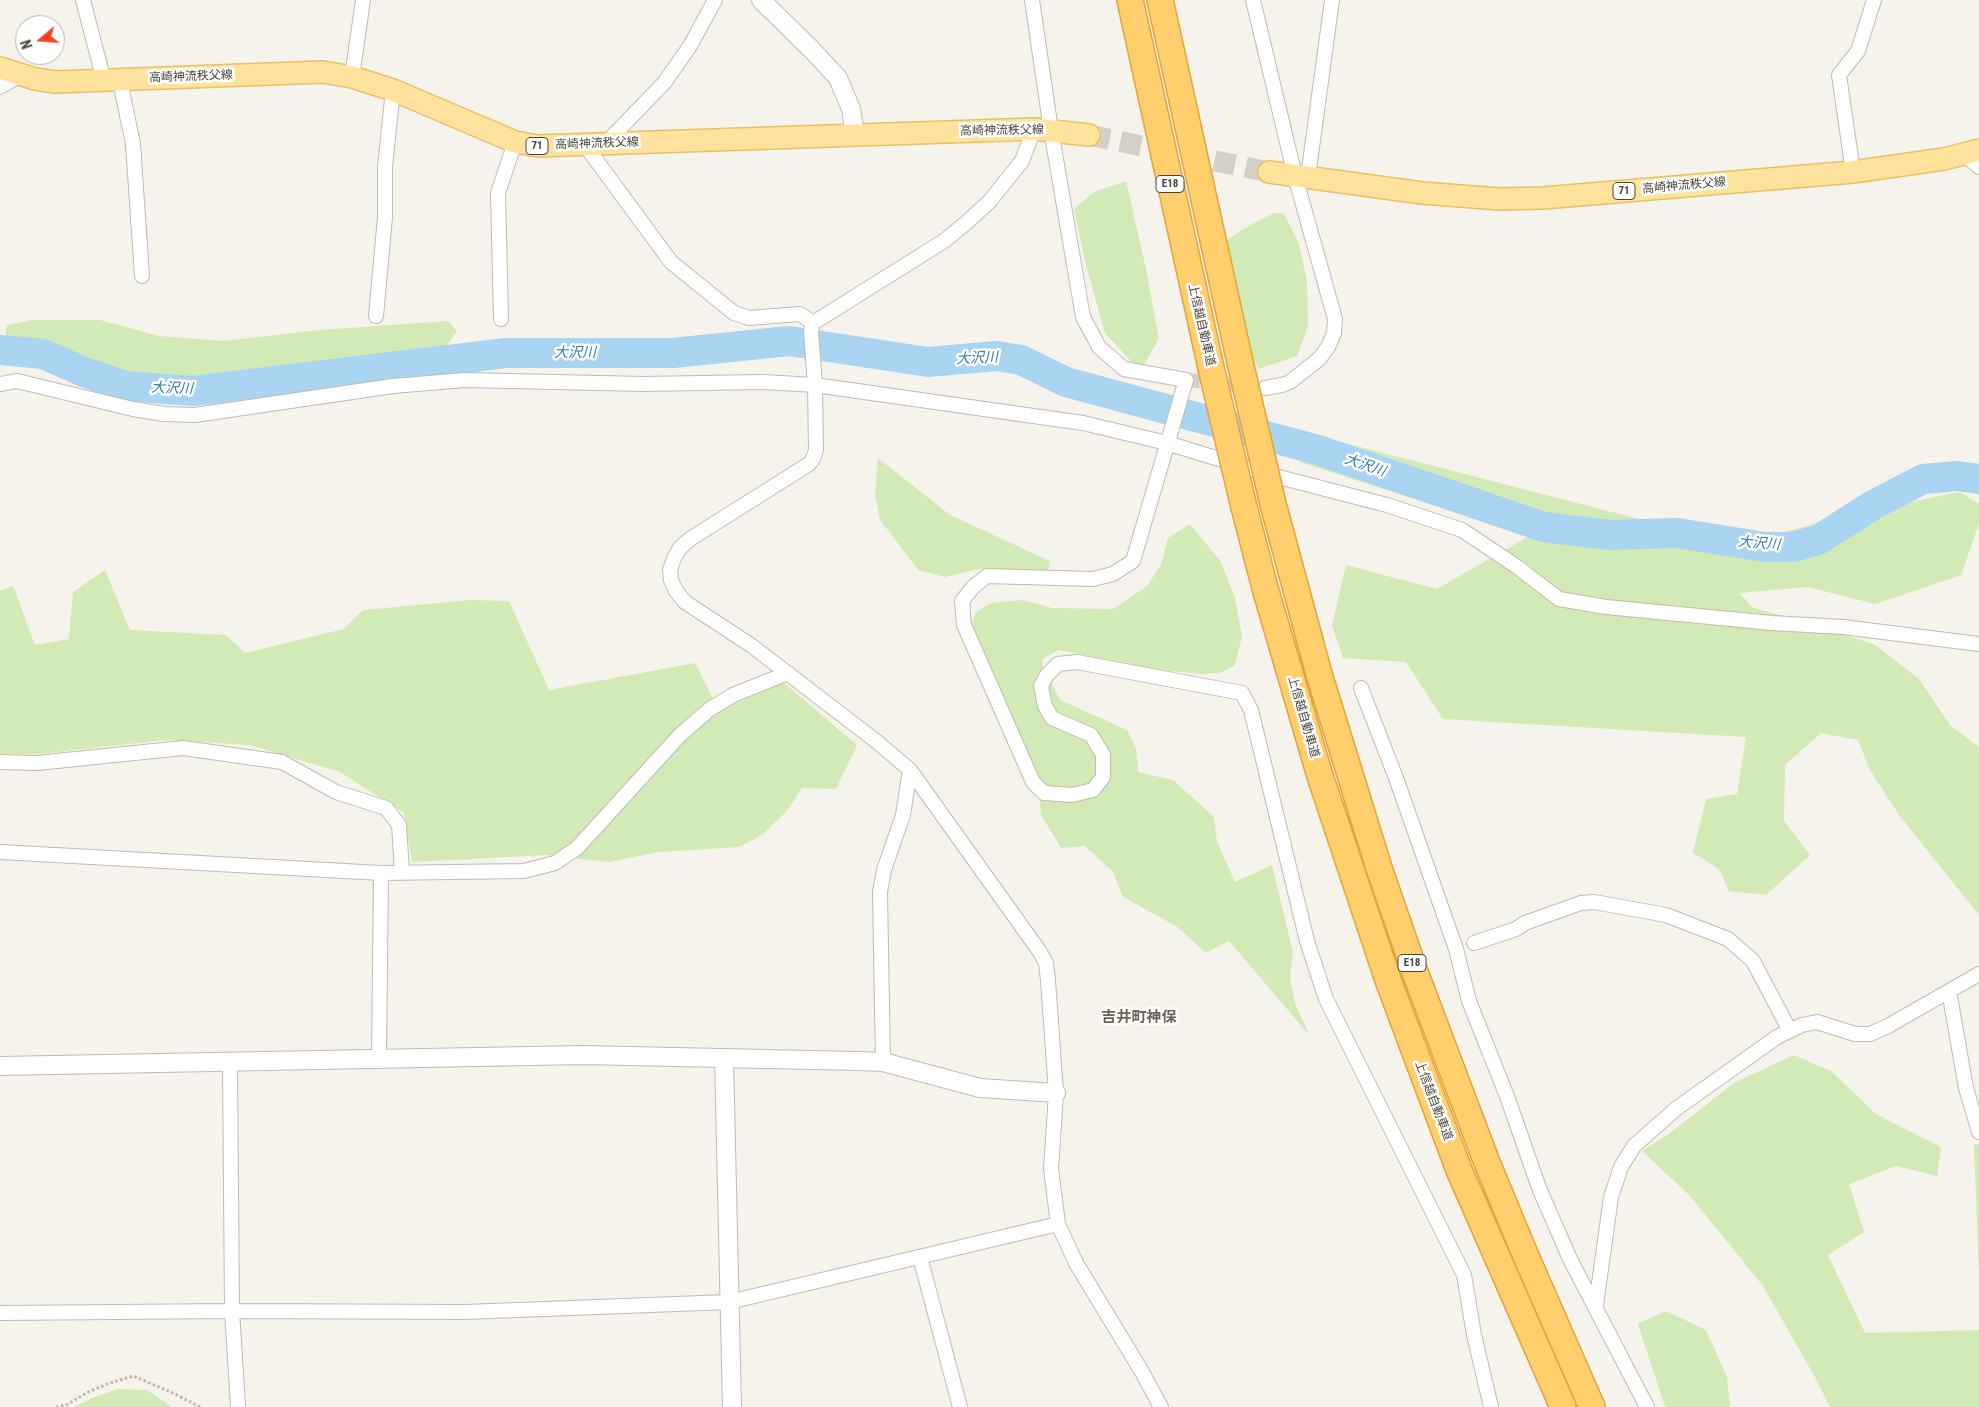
<!DOCTYPE html>
<html>
<head>
<meta charset="utf-8">
<style>
	body { margin:0 }
	#map { position:relative; width:1979px; height:1407px; overflow:hidden; background:#f6f3ec; font-family:"Roboto Condensed",sans-serif }
	canvas { display:block }
	.north { position:absolute; left:15px; top:15px; width:50px; height:50px; box-sizing:border-box; background:#fff; border:1px solid #b7b4b0; border-radius:50%; rotate:252deg; font-size:14px; font-weight:700; line-height:20px; text-align:center; color:#4b4439 }
	.north::after { content:''; display:block; margin:auto; width:18px; height:22px; background:#fc3f1d; clip-path:polygon(50% 0,100% 100%,50% 72%,0 100%) }
</style>
</head>
<body>
<div id="map">
<canvas width="1979" height="1407"></canvas>
<div class="north">N</div>
</div>
<script>
const g = document.querySelector('canvas').getContext('2d');
g.lineJoin = 'round';
function paint(path, color) { g.fillStyle = color; g.fill(path, 'evenodd'); }
const shape = rows => new Path2D(rows.map(r => 'M' + r).join(''));
function trace(path, color, width, dash) { g.strokeStyle = color; g.lineWidth = width; g.lineCap = dash ? 'butt' : 'round'; g.setLineDash(dash || []); g.stroke(path); }
function label(font, color, halo, rows, align = 'center') {
  g.font = font + ' "Roboto Condensed","Noto Sans JP",sans-serif'; g.lineWidth = 5; g.setLineDash([]); g.textBaseline = 'middle'; g.strokeStyle = halo; g.fillStyle = color; for (const [text, x, y, turn = 0] of rows) {
    g.save(); g.translate(x, y); g.rotate((+turn || 0) * Math.PI / 180); g.textAlign = isNaN(turn) ? turn : align; if (halo) g.strokeText(text, 0, 0); g.fillText(text, 0, 0); g.restore();
  }
}
paint(shape([
	[1126,181,1146,269,1159,339,1140,371,1105,333,1086,265,1074,209,1094,192],
	[1274,213,1284,213,1299,244,1307,282,1308,326,1297,356,1259,369,1248,349,1236,294,1227,240,1250,225],
	[32,320,100,320,159,336,224,341,320,330,448,321,457,331,446,346,387,356,211,382,138,382,108,372,73,357,5,338,7,325],
	[1306,433,1643,520,1764,537,1870,510,1960,492,1979,504,1979,524,1961,575,1875,604,1808,587,1739,593,1752,607,1874,644,1919,679,1950,725,1979,747,1979,915,1899,815,1870,770,1858,740,1821,733,1785,765,1784,821,1810,855,1766,895,1729,891,1719,869,1693,853,1706,799,1737,794,1746,737,1443,719,1406,662,1343,658,1332,626,1346,565,1437,589,1529,536,1300,462],
	[878,458,950,515,1050,561,1048,572,979,569,945,577,918,570,880,520,875,494],
	[1190,524,1221,562,1235,598,1242,636,1235,665,1220,673,1204,674,1157,670,1059,650,1042,659,1043,667,1060,700,1127,730,1136,749,1138,772,1173,780,1214,817,1217,841,1235,882,1272,865,1293,952,1290,977,1295,1003,1309,1035,1229,941,1206,953,1176,926,1123,897,1113,872,1085,846,1061,848,1041,815,1038,777,970,628,976,612,991,603,1023,600,1052,608,1113,609,1147,586,1161,565,1168,538],
	[105,570,130,630,226,635,245,653,344,629,363,610,471,600,509,601,549,690,695,663,712,697,721,709,784,683,857,745,836,789,802,788,787,811,762,835,739,847,659,852,609,862,546,855,412,862,404,813,340,772,249,745,165,740,40,754,0,754,0,591,13,586,35,645,69,639,73,592],
	[1794,1055,1831,1071,1876,1114,1941,1147,1937,1176,1896,1166,1849,1184,1864,1232,1828,1255,1865,1333,1979,1330,1979,1407,1830,1407,1816,1379,1763,1286,1690,1196,1642,1151,1670,1133,1734,1083],
	[1979,1144,1979,1276,1974,1145],
	[1666,1311,1706,1330,1727,1377,1730,1407,1665,1407,1638,1324],
	[118,1389,147,1390,172,1407,74,1407,92,1398]
]), '#d2eab5');
trace(shape([
	[0,350,43,354,84,372,125,386,193,391,506,353,673,353,789,341,928,362,997,356,1021,360,1066,382,1318,450,1544,527,1609,535,1677,533,1765,547,1793,547,1818,540,1873,505,1923,479,1957,476,1979,479]
]), '#a9d4f2', 30);
trace(shape([
	[1186,380,1250,386]
]), '#d4d0c8', 14, [14, 7]);
trace(shape([
	[1089,135,1269,172]
]), '#d4d0c8', 21, [21, 11]);
const minor = shape([
	[83,0,104,81],
	[1032,0,1051,130,1083,317,1099,347,1124,369,1186,380,1133,561,1113,574,1093,579,987,576,973,587,962,601,964,625,1033,782,1044,793,1072,795,1093,790,1103,777,1103,755,1091,735,1052,718,1045,706,1041,686,1047,675,1058,664,1077,662,1242,693,1251,710,1307,941,1326,999,1464,1275,1474,1335,1491,1407],
	[1253,0,1295,176,1335,319,1334,333,1328,347,1319,359,1290,382,1282,385,1265,388],
	[352,77,363,0],
	[120,81,133,144,142,276],
	[0,87,20,75],
	[1034,129,1022,161,989,202,966,223,944,241,813,323,811,331,815,385,816,450,813,459,809,464,690,539,680,548,674,558,670,570,671,580,676,591,685,602,752,646,876,741,910,770,1040,952,1046,963,1048,980,1056,1093,1051,1169,1058,1224,1076,1263,1142,1372,1161,1407],
	[605,144,664,83,690,46,715,0],
	[585,145,671,262,734,313,749,318,800,314,813,323],
	[1964,154,1979,167],
	[1853,172,1839,75,1858,51,1874,0],
	[1308,177,1332,0],
	[376,316,385,217,385,167,393,90],
	[501,319,498,193,515,142],
	[0,384,17,381,133,409,164,414,195,415,393,386,465,380,643,384,763,382,815,385,1083,423,1167,443,1271,475,1387,505,1462,530,1516,566,1559,599,1606,607,1772,623,1843,627,1979,644],
	[1361,688,1396,778,1456,949,1469,1001,1508,1099,1539,1188,1570,1259,1647,1407],
	[0,762,37,763,183,748,282,762,336,792,386,808,399,825,402,872],
	[0,852,381,873,524,871,555,863,577,848,680,735,710,709,733,695,788,673],
	[1474,943,1516,929,1525,923,1581,903,1594,902,1666,915,1728,939,1753,961,1790,1031],
	[1949,991,1966,1088,1979,1132],
	[379,1060,381,873],
	[883,1062,880,892,884,870,903,815,910,770],
	[230,1063,232,1311,238,1407],
	[920,1257,960,1407],
	[1596,1305,1611,1197,1621,1167,1634,1146,1677,1108,1777,1037,1802,1025,1817,1022,1855,1034,1870,1034,1888,1026,1979,974],
	[0,1313,232,1311,465,1312,729,1302,1058,1224]
]);
const tertiary = shape([
	[761,0,812,50,838,78,851,109,855,134],
	[724,1058,732,1407],
	[0,1066,583,1055,858,1061,883,1062,980,1088,1056,1093]
]);
const primary = shape([
	[0,68,35,79,56,82,323,72,352,77,393,90,515,142,538,146,1034,129,1089,135],
	[1269,172,1422,193,1499,199,1543,198,1853,172,1944,159,1979,150]
]);
const motorway = shape([
	[1130,0,1211,368],
	[1160,0,1240,362],
	[1273,504,1319,674,1379,868,1415,972,1486,1160,1525,1254,1592,1407],
	[1244,507,1265,588,1320,776,1388,980,1459,1170,1563,1407]
]);
trace(minor, '#c2bbae', 16);
trace(tertiary, '#c2bbae', 20);
trace(primary, '#e6c16a', 24);
trace(motorway, '#e0a43c', 28);
trace(shape([
	[56,1407,66,1405,90,1391,110,1383,133,1376,171,1392,200,1407]
]), '#c4b79f', 3, [2.5, 2.5]);
trace(minor, '#fff', 14);
trace(tertiary, '#fff', 18);
trace(primary, '#ffe39c', 21);
trace(motorway, '#ffcf6e', 25);
const motorwayBridge = shape([
	[1240,362,1273,504],
	[1211,368,1244,507]
]);
trace(motorwayBridge, '#e0a43c', 28, []);
trace(motorwayBridge, '#ffcf6e', 25);
for (const [x, y, w] of [
	[537,146,22],
	[1170,184,28],
	[1624,191,22],
	[1412,963,28]
]) { const box = new Path2D(); box.roundRect(x - w / 2, y - 8.5, w, 17, 4); g.fillStyle = '#fff'; g.fill(box); trace(box, '#4b4439', 1); }
label('bold 11px', '#4b4439', null, [
	["71",537,146],
	["E18",1170,184],
	["71",1624,191],
	["E18",1412,963]
]);
label('12px', '#4b4439', '#fff', [
	["高崎神流秩父線",191,77,-2],
	["高崎神流秩父線",1002,131,-1],
	["高崎神流秩父線",597,144,-2],
	["高崎神流秩父線",1684,186,-5],
	["上信越自動車道",1201,325,77],
	["上信越自動車道",1303,717,74],
	["上信越自動車道",1433,1101,69]
]);
label('italic 14px', '#2e7ab2', '#fff', [
	["大沢川",575,353],
	["大沢川",977,359,-3],
	["大沢川",172,389,2],
	["大沢川",1365,466,19],
	["大沢川",1759,544,5]
]);
label('bold 15px', '#6e6250', '#fff', [
	["吉井町神保",1139,1018]
]);
</script>
</body>
</html>
